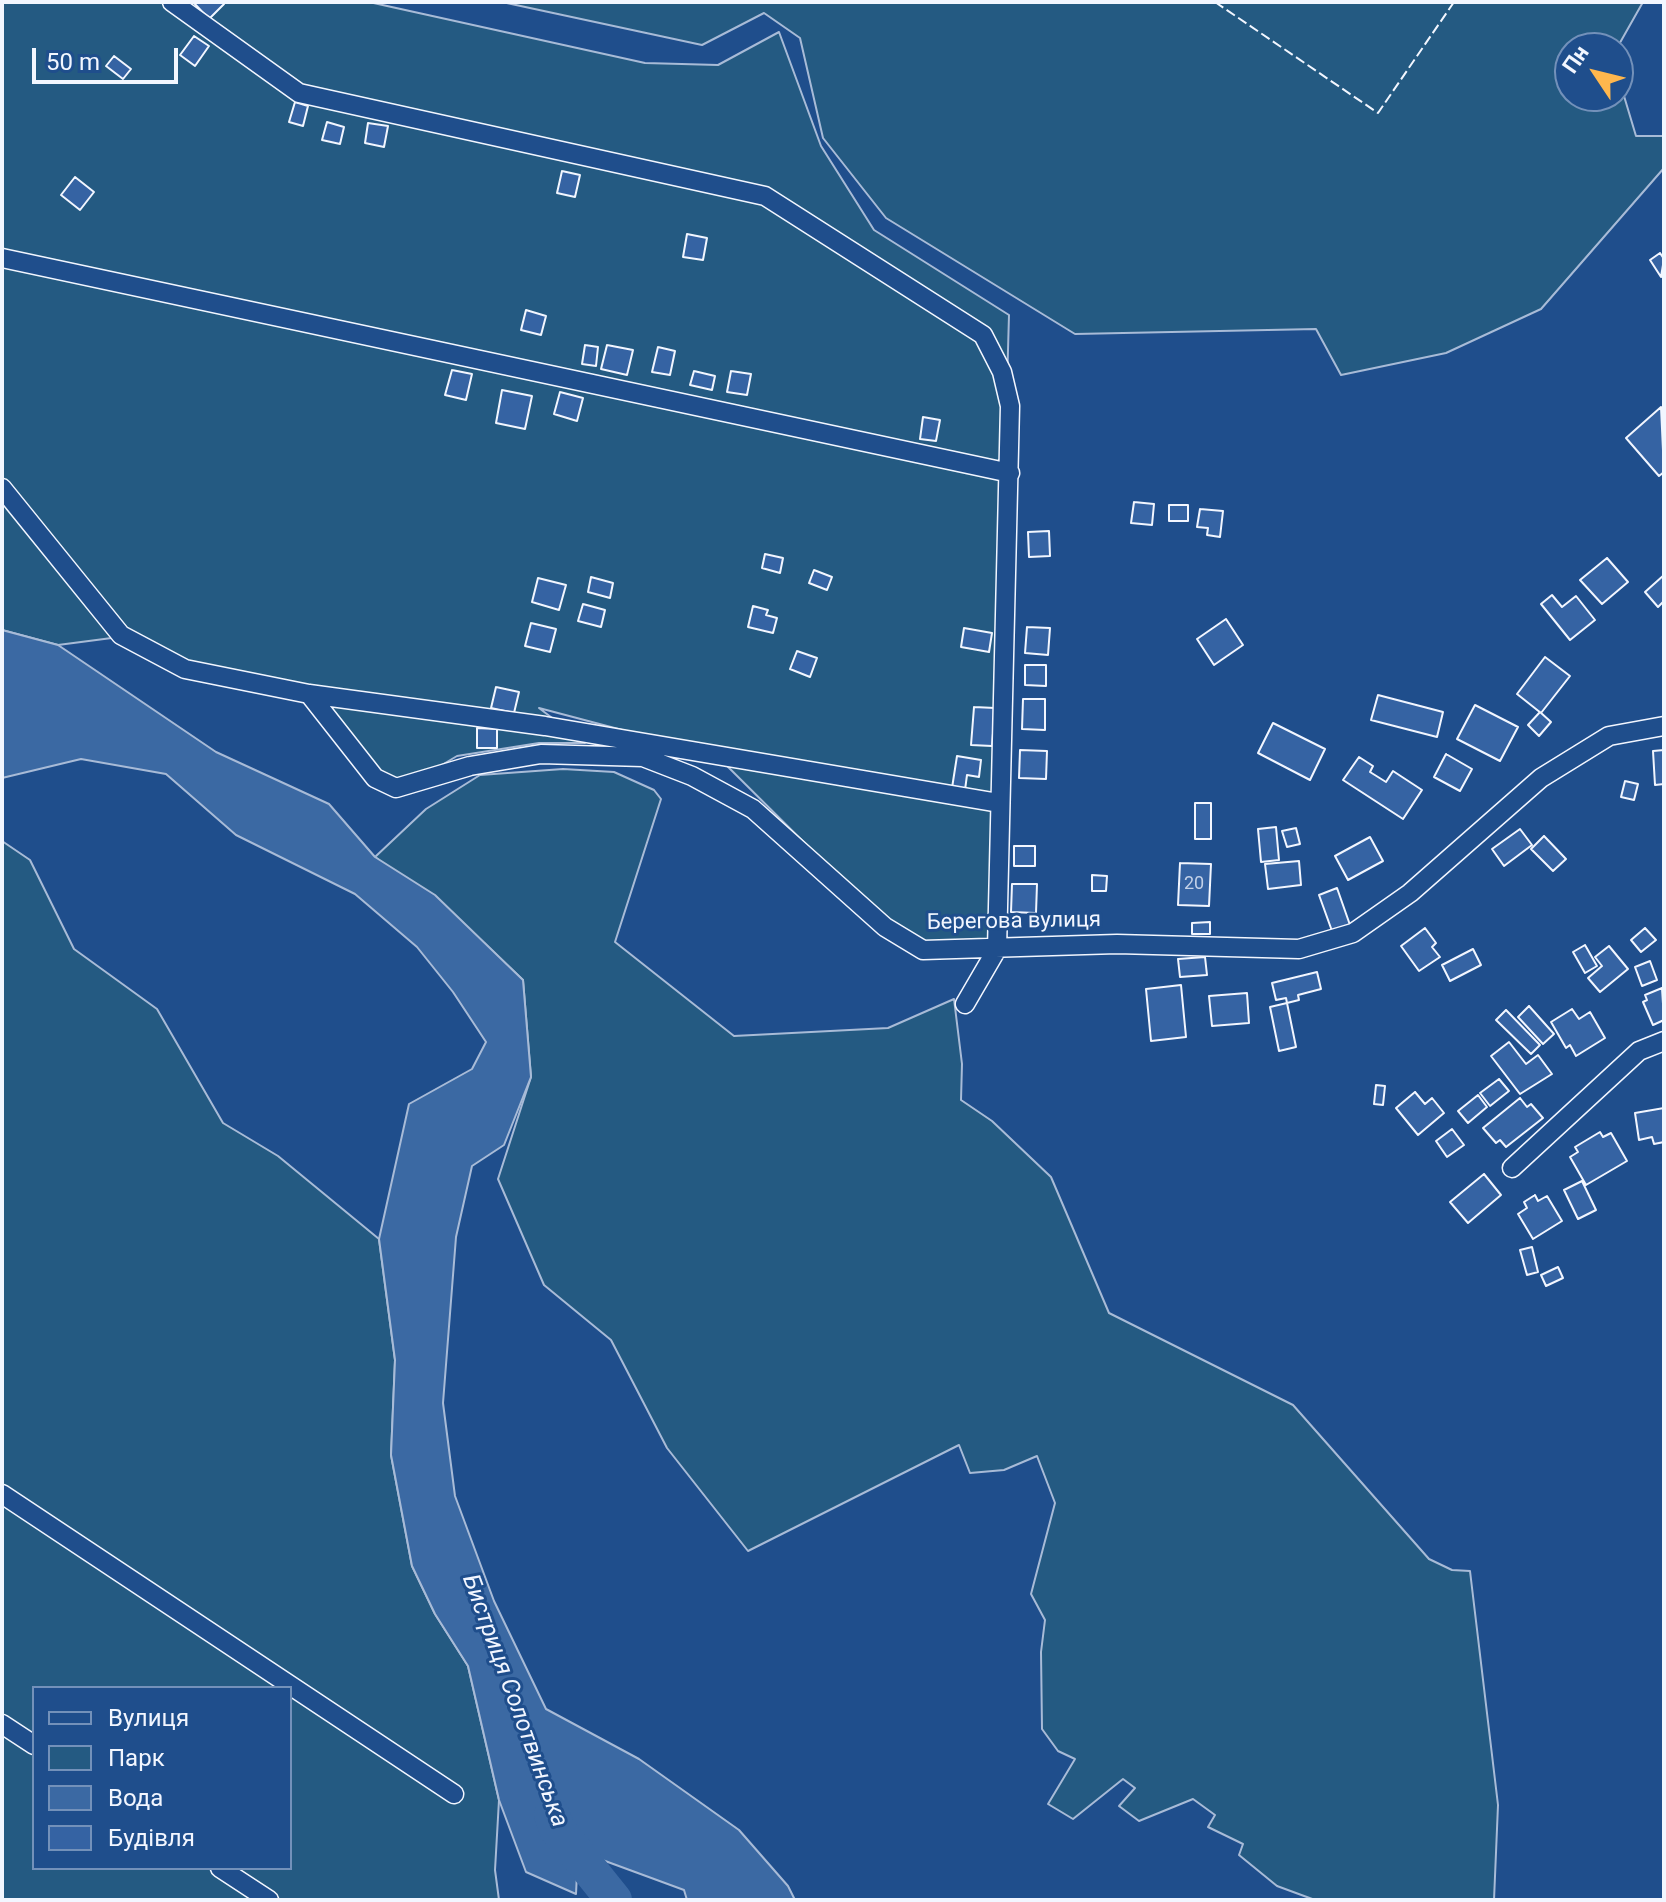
<!DOCTYPE html>
<html>
<head>
<meta charset="utf-8">
<style>
	body { margin:0 }
	#map { position:relative; width:1666px; height:1902px; overflow:hidden; background:#1f4e8c; font-family:Roboto,sans-serif }
	canvas { display:block }
	.frame { position:absolute; inset:0; border:4px solid #f2f6ff; pointer-events:none }
	.legend { position:absolute; left:32px; top:1686px; width:260px; height:184px; box-sizing:border-box; background:#1f4e8c; border:2px solid #7391ba; margin:0; padding:10px 14px; list-style:none; font-size:24px; color:#f2f6ff }
	.legend li { display:flex; align-items:center; gap:16px; height:40px }
	.legend b { width:40px; border:2px solid #7391ba }
	.north { position:absolute; left:1554px; top:32px; width:80px; height:80px; box-sizing:border-box; background:#1f4e8c; border:2px solid #7391ba; border-radius:50%; rotate:305deg; font-size:22px; font-weight:700; line-height:32px; text-align:center; color:#f2f6ff }
	.north::after { content:''; display:block; margin:auto; width:28px; height:36px; background:#ffb74d; clip-path:polygon(50% 0,100% 100%,50% 72%,0 100%) }
	.scale { position:absolute; left:32px; top:48px; width:146px; height:36px; box-sizing:border-box; border:4px solid #f2f6ff; border-top:0; padding-left:10px; font-size:24px; line-height:28px; white-space:nowrap; color:#f2f6ff; -webkit-text-stroke:6px #1f4e8c; paint-order:stroke }
</style>
</head>
<body>
<div id="map">
<canvas width="1666" height="1902"></canvas>
<div class="frame"></div>
<ul class="legend">
<li><b style="height:10px;background:#1f4e8c"></b>Вулиця</li>
<li><b style="height:22px;background:#245a82"></b>Парк</li>
<li><b style="height:22px;background:#3b69a3"></b>Вода</li>
<li><b style="height:22px;background:#3563a3"></b>Будівля</li>
</ul>
<div class="north">Пн</div>
<div class="scale">50 m</div>
</div>
<script>
const g = document.querySelector('canvas').getContext('2d');
g.lineJoin = 'round';
function paint(path, color) { g.fillStyle = color; g.fill(path, 'evenodd'); }
const shape = rows => new Path2D(rows.map(r => 'M' + r).join(''));
function trace(path, color, width, dash) { g.strokeStyle = color; g.lineWidth = width; g.lineCap = dash ? 'butt' : 'round'; g.setLineDash(dash || []); g.stroke(path); }
function label(font, color, halo, rows, align = 'center') {
  g.font = font + ' Roboto,sans-serif'; g.lineWidth = 6; g.setLineDash([]); g.textBaseline = 'middle'; g.strokeStyle = halo; g.fillStyle = color; for (const [text, x, y, turn = 0] of rows) {
    g.save(); g.translate(x, y); g.rotate((+turn || 0) * Math.PI / 180); g.textAlign = isNaN(turn) ? turn : align; if (halo) g.strokeText(text, 0, 0); g.fillText(text, 0, 0); g.restore();
  }
}
const green = shape([
	[2,2,369,2,645,63,718,65,779,32,821,146,874,230,1009,315,991,946,923,947,871,909,708,747,626,731,539,708,585,743,539,743,457,756,430,772,398,781,364,760,331,711,328,691,199,671,127,636,58,645,2,630,2,2],
	[502,2,1643,2,1617,48,1570,48,1570,96,1618,96,1618,76,1636,136,1664,136,1664,168,1541,309,1446,353,1341,375,1316,329,1075,334,886,218,823,138,800,38,764,13,702,45,502,2],
	[563,769,614,772,654,790,661,799,615,942,734,1036,888,1028,954,999,962,1064,961,1100,992,1121,1051,1177,1109,1313,1293,1405,1429,1559,1452,1570,1470,1571,1498,1805,1494,1900,1315,1900,1277,1886,1239,1855,1243,1844,1208,1827,1215,1815,1193,1799,1139,1821,1119,1806,1135,1788,1123,1779,1073,1819,1048,1804,1075,1759,1058,1751,1042,1729,1041,1652,1045,1620,1031,1594,1055,1503,1037,1456,1004,1470,970,1473,959,1445,748,1551,667,1448,611,1340,544,1285,498,1179,531,1077,523,980,484,943,375,857,426,809,480,775,563,769],
	[2,841,30,860,74,949,157,1009,223,1123,278,1156,379,1239,395,1360,391,1455,412,1566,435,1614,468,1666,499,1800,495,1870,499,1900,2,1900,2,841],
	[34,1688,290,1688,290,1868,34,1868,34,1688]
]);
paint(green, '#245a82');
trace(green, '#a8bbd7', 2);
const water = shape([
	[2,630,58,645,216,752,329,804,375,857,435,895,523,980,531,1077,504,1145,472,1166,456,1237,443,1403,455,1496,494,1601,546,1709,639,1759,739,1830,788,1886,795,1900,687,1900,684,1890,578,1851,576,1894,526,1872,499,1800,468,1666,435,1614,412,1566,391,1455,395,1360,379,1239,409,1104,472,1069,486,1042,453,992,417,947,355,894,236,835,166,774,81,759,2,778,2,630]
]);
paint(water, '#3b69a3');
trace(water, '#a8bbd7', 2);
trace(shape([
	[552,1815,557,1829,614,1900]
]), '#3b69a3', 36);
const building = shape([
	[193,2,222,2,224,4,209,19,193,2],
	[194,36,209,46,195,66,180,55,194,36],
	[114,56,131,69,123,79,106,66,114,56],
	[295,102,308,106,303,126,289,122,295,102],
	[327,122,344,127,340,144,322,140,327,122],
	[368,123,388,126,384,147,365,143,368,123],
	[562,171,580,175,575,197,557,193,562,171],
	[75,177,94,192,80,210,61,195,75,177],
	[687,234,707,238,703,260,683,257,687,234],
	[1660,253,1664,259,1661,277,1650,260,1660,253],
	[526,310,546,316,541,335,521,330,526,310],
	[585,345,598,347,596,366,582,364,585,345],
	[607,345,633,350,627,375,601,369,607,345],
	[658,347,675,351,670,375,652,372,658,347],
	[452,370,472,374,466,400,445,395,452,370],
	[694,371,715,376,712,390,690,385,694,371],
	[731,371,751,374,747,395,727,392,731,371],
	[502,390,532,396,525,429,496,423,502,390],
	[560,392,583,398,577,421,554,414,560,392],
	[1661,407,1664,472,1659,476,1626,438,1661,407],
	[923,417,940,420,936,441,920,439,923,417],
	[1134,502,1154,504,1152,525,1131,523,1134,502],
	[1169,505,1188,505,1188,521,1169,521,1169,505],
	[1200,509,1223,511,1220,537,1207,535,1208,528,1197,527,1200,509],
	[1049,531,1050,556,1029,557,1028,532,1049,531],
	[765,554,783,558,780,573,762,568,765,554],
	[1607,558,1628,582,1602,604,1580,580,1607,558],
	[814,570,832,577,827,590,809,583,814,570],
	[1664,575,1664,601,1658,607,1645,592,1664,575],
	[591,577,613,583,610,598,588,592,591,577],
	[538,578,566,585,559,610,532,602,538,578],
	[1552,595,1562,607,1576,596,1595,620,1570,640,1541,604,1552,595],
	[583,604,605,610,601,627,578,621,583,604],
	[753,606,768,610,766,615,777,618,773,633,748,627,753,606],
	[1226,619,1243,645,1214,665,1197,639,1226,619],
	[531,623,556,629,550,652,525,646,531,623],
	[1027,627,1050,628,1048,655,1025,653,1027,627],
	[964,628,992,633,989,652,961,647,964,628],
	[797,651,817,658,810,677,790,669,797,651],
	[1545,657,1570,676,1541,713,1517,694,1545,657],
	[1025,665,1046,665,1046,686,1025,685,1025,665],
	[496,687,519,692,514,713,491,708,496,687],
	[1378,695,1443,712,1437,737,1371,720,1378,695],
	[1023,699,1045,699,1045,730,1022,729,1023,699],
	[1475,705,1518,727,1500,761,1457,739,1475,705],
	[974,707,995,708,992,746,971,745,974,707],
	[1540,712,1551,722,1539,736,1528,725,1540,712],
	[1273,723,1325,749,1310,780,1258,753,1273,723],
	[477,728,497,729,497,748,477,748,477,728],
	[1020,750,1047,751,1046,779,1019,778,1020,750],
	[1664,750,1664,784,1655,785,1653,751,1664,750],
	[1446,754,1472,769,1460,791,1434,777,1446,754],
	[957,756,981,760,979,777,967,775,965,790,952,788,957,756],
	[1359,757,1373,766,1370,772,1386,782,1393,771,1422,790,1403,819,1343,780,1359,757],
	[1625,781,1638,784,1634,800,1621,797,1625,781],
	[1195,803,1211,803,1211,839,1195,839,1195,803],
	[1276,827,1279,860,1261,862,1258,829,1276,827],
	[1296,828,1300,844,1287,847,1282,831,1296,828],
	[1520,829,1532,845,1504,866,1492,849,1520,829],
	[1544,836,1566,859,1553,871,1531,849,1544,836],
	[1370,837,1383,861,1348,880,1335,856,1370,837],
	[1014,846,1035,846,1035,866,1014,866,1014,846],
	[1299,861,1301,885,1268,889,1265,864,1299,861],
	[1180,863,1211,864,1209,906,1178,905,1180,863],
	[1092,875,1107,876,1106,891,1092,891,1092,875],
	[1012,884,1037,884,1036,913,1011,912,1012,884],
	[1337,888,1350,925,1332,931,1319,895,1337,888],
	[1210,922,1210,934,1192,934,1192,923,1210,922],
	[1425,928,1436,943,1432,947,1440,957,1419,971,1401,946,1425,928],
	[1645,928,1656,940,1641,952,1631,940,1645,928],
	[1585,945,1597,966,1585,973,1573,952,1585,945],
	[1609,946,1628,969,1600,992,1588,978,1602,966,1595,957,1609,946],
	[1473,949,1481,965,1450,981,1442,965,1473,949],
	[1205,957,1207,975,1180,977,1178,959,1205,957],
	[1650,961,1657,980,1642,986,1635,967,1650,961],
	[1317,972,1321,989,1298,995,1299,1000,1287,1003,1286,998,1276,1000,1272,983,1317,972],
	[1181,985,1186,1037,1151,1041,1146,989,1181,985],
	[1662,988,1664,1020,1653,1025,1643,1002,1647,1000,1645,995,1662,988],
	[1247,993,1249,1023,1212,1026,1209,996,1247,993],
	[1287,1003,1296,1047,1279,1051,1270,1007,1287,1003],
	[1529,1006,1554,1034,1543,1044,1518,1017,1529,1006],
	[1572,1009,1579,1019,1590,1012,1605,1038,1576,1056,1570,1045,1566,1048,1551,1022,1572,1009],
	[1506,1010,1540,1045,1531,1054,1496,1020,1506,1010],
	[1509,1042,1526,1064,1538,1055,1552,1074,1520,1094,1491,1056,1509,1042],
	[1499,1079,1509,1091,1490,1106,1480,1093,1499,1079],
	[1376,1085,1385,1086,1383,1105,1374,1104,1376,1085],
	[1415,1092,1425,1104,1432,1098,1444,1113,1418,1135,1396,1108,1415,1092],
	[1478,1095,1487,1107,1468,1123,1458,1111,1478,1095],
	[1520,1098,1527,1107,1531,1104,1543,1118,1506,1147,1500,1140,1496,1143,1483,1128,1520,1098],
	[1664,1108,1664,1142,1654,1144,1652,1137,1639,1140,1635,1113,1664,1108],
	[1452,1129,1464,1145,1447,1157,1436,1141,1452,1129],
	[1600,1132,1603,1137,1611,1133,1627,1161,1586,1185,1570,1157,1578,1152,1575,1147,1600,1132],
	[1484,1174,1501,1195,1468,1223,1450,1202,1484,1174],
	[1582,1181,1596,1210,1578,1219,1564,1190,1582,1181],
	[1535,1195,1538,1201,1547,1196,1562,1221,1533,1239,1518,1214,1527,1208,1524,1202,1535,1195],
	[1532,1247,1538,1272,1527,1275,1520,1250,1532,1247],
	[1558,1267,1563,1278,1546,1286,1541,1275,1558,1267]
]);
paint(building, '#3563a3');
trace(building, '#f2f6ff', 2);
const street = shape([
	[172,2,299,93,765,196,983,335,1002,372,1010,406,997,949,965,1004],
	[2,258,1010,473],
	[2,488,121,635,185,669,309,694,545,726,999,803],
	[309,694,375,778,396,788,470,766,541,754,643,757,692,776,753,809,885,927,923,950,1117,944,1299,949,1353,933,1410,893,1541,778,1609,736,1664,726],
	[1512,1168,1639,1051,1664,1041],
	[2,1494,454,1794],
	[2,1724,34,1745],
	[220,1868,269,1900]
]);
trace(street, '#f2f6ff', 21);
trace(street, '#1f4e8c', 18);
trace(shape([
	[1215,2,1378,113,1454,2]
]), '#f2f6ff', 2, [10, 4]);
label('18px', '#c3d1e8', null, [
	["20",1194,884]
]);
label('22px', '#f2f6ff', '#1f4e8c', [
	["Берегова вулиця",1014,922,-1]
]);
label('italic 24px', '#f2f6ff', '#1f4e8c', [
	["Бистриця Солотвинська",514,1701,70]
]);
</script>
</body>
</html>
